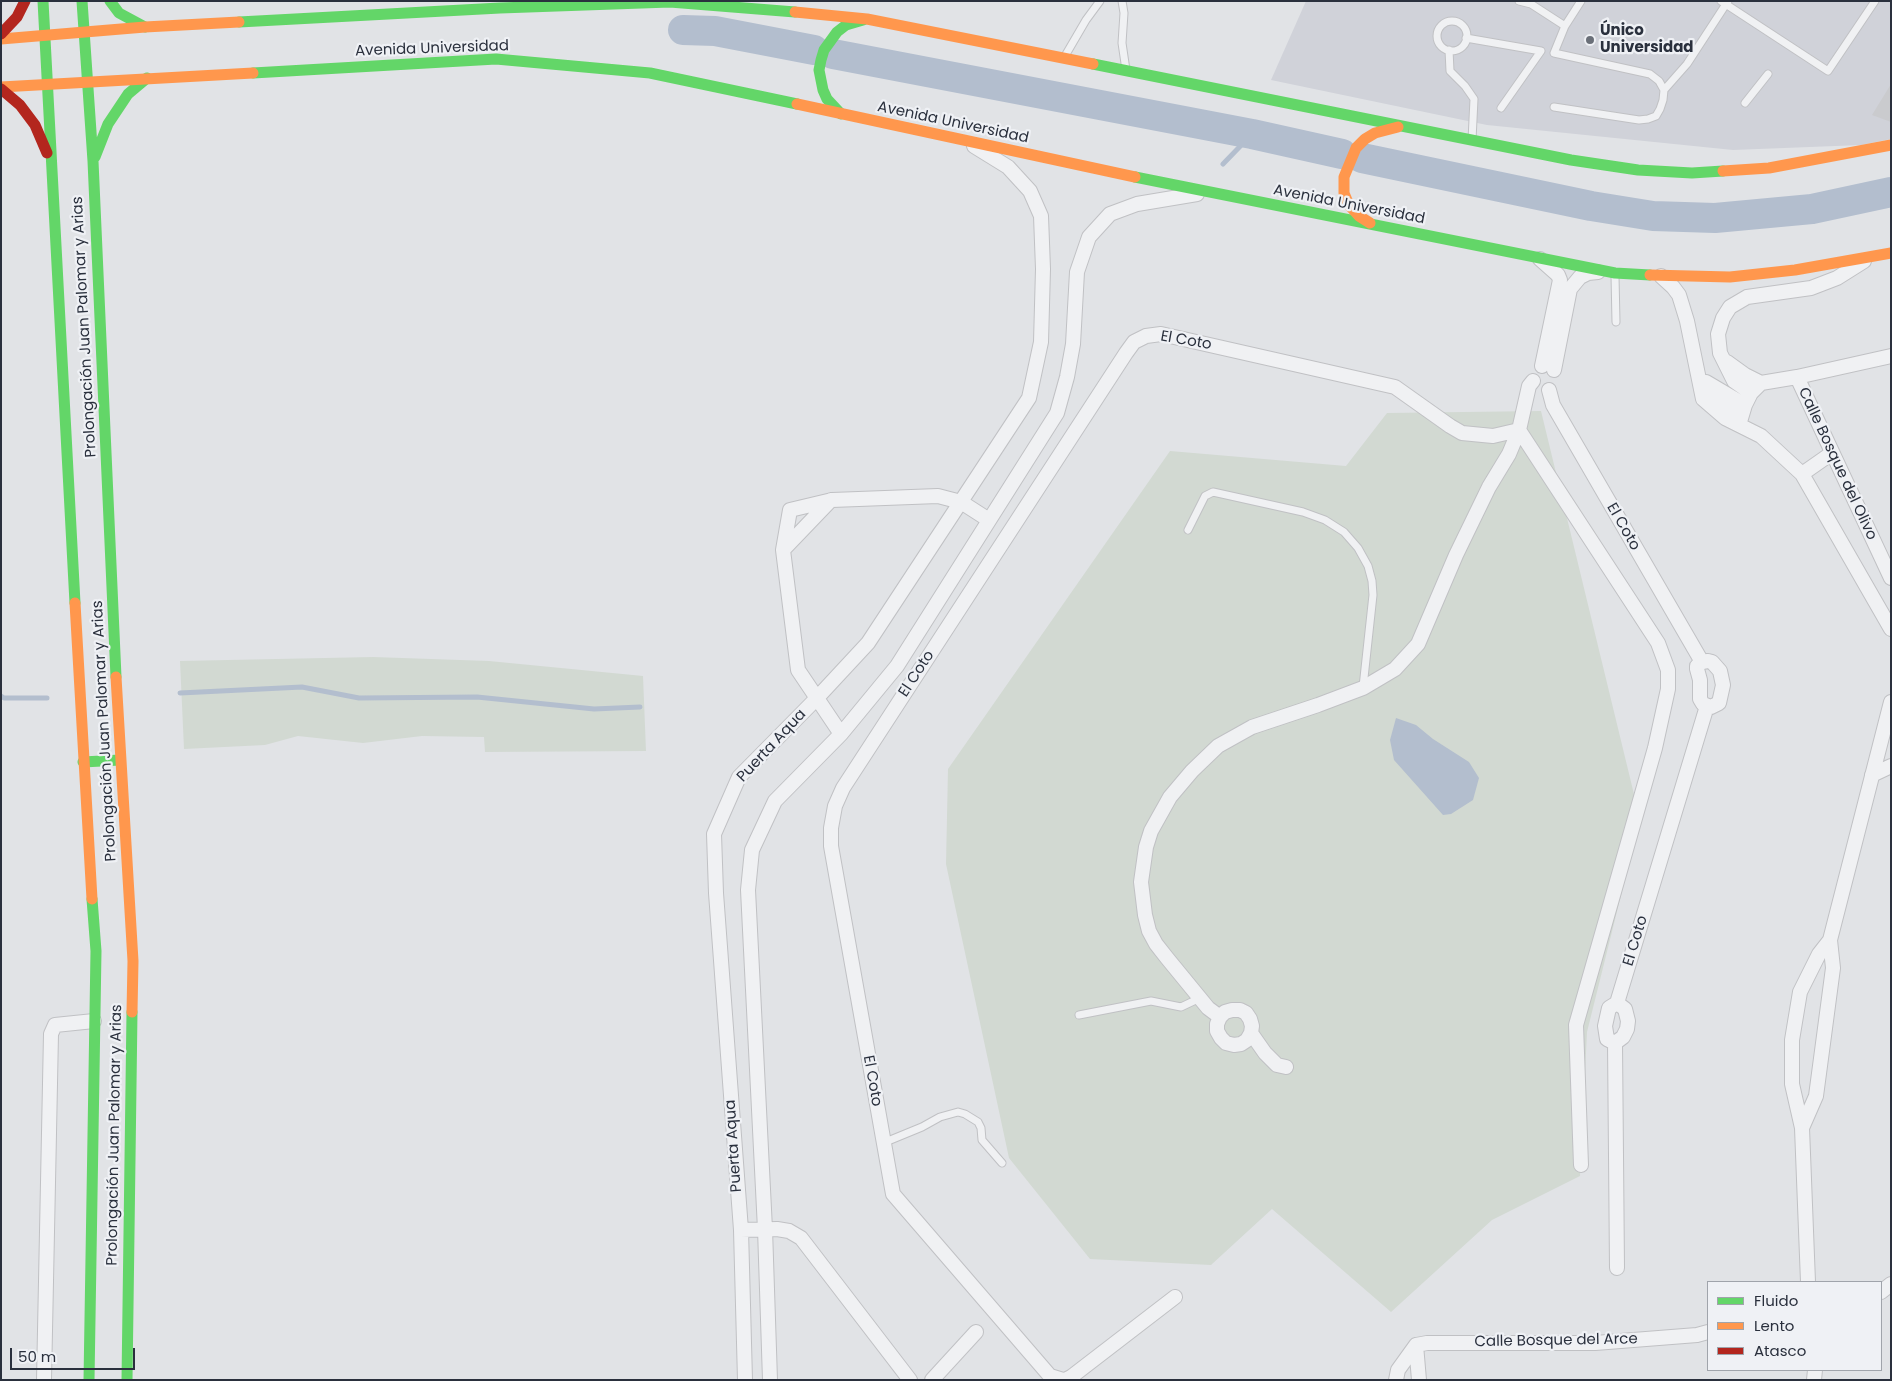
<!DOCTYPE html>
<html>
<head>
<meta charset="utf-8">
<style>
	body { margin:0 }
	#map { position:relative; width:1892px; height:1381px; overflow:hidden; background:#e1e3e6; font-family:Poppins,sans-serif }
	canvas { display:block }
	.frame { position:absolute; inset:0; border:2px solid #2a303d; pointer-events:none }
	.legend { position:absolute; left:1707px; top:1281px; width:175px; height:90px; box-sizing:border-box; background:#eff1f5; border:1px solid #a0a4ab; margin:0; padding:6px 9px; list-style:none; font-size:15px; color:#2a303d }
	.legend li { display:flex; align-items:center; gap:10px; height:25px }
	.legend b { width:25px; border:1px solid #a0a4ab }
	.scale { position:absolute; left:10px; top:1348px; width:125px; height:22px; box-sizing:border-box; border:2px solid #2a303d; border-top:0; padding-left:6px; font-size:15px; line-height:18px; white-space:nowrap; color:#2a303d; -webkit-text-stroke:4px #eff1f5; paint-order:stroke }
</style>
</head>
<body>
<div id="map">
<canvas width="1892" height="1381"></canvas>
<div class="frame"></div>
<ul class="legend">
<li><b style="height:6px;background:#63d668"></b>Fluido</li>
<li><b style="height:6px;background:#ff974d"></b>Lento</li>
<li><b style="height:6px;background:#b3261e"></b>Atasco</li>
</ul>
<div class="scale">50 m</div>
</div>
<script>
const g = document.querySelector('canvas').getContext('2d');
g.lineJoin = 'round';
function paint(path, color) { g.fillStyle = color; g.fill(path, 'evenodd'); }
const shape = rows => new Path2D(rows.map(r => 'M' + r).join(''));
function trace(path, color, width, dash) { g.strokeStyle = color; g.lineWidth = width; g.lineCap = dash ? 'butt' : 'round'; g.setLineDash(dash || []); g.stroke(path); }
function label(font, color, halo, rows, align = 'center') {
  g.font = font + ' Poppins,sans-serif'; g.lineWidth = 4.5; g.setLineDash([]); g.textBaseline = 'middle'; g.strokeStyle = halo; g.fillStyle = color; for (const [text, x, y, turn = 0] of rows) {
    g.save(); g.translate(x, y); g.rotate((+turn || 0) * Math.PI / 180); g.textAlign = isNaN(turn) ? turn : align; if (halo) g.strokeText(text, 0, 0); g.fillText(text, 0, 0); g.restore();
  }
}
paint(shape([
	[1306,1,1891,1,1891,139,1861,145,1733,150,1487,125,1271,80]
]), '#d0d2d9');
paint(shape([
	[1541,411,1640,819,1587,1032,1580,1176,1492,1220,1391,1312,1272,1209,1211,1265,1090,1259,1009,1158,946,864,948,769,1170,451,1346,466,1387,413],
	[373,657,489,661,643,676,646,751,485,752,484,737,422,736,363,743,298,736,265,745,184,749,180,661]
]), '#d2d9d2');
paint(shape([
	[1396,718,1416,725,1433,739,1469,762,1479,778,1473,800,1451,814,1443,815,1394,760,1390,740]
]), '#b3bece');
trace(shape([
	[1223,164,1252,134],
	[180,693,302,687,359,698,477,697,594,709,640,707],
	[1,696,4,698,47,698]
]), '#b3bece', 5);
trace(shape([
	[683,30,715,31,814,50],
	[833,54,1252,134,1342,154],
	[1362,158,1591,206,1653,216,1715,218,1812,209,1891,192]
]), '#b3bece', 30);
paint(shape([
	[1891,84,1891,122,1872,115]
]), '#cacbce');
const lane = shape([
	[1122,1,1124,13,1122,43,1126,70],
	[1519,1,1531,4,1565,26],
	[1721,1,1828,71,1875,1],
	'1437 36a15 15 0 1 1 30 0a15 15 0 1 1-30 0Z',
	[1466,38,1541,51,1501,108],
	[1449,50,1450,71,1465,86,1474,99,1472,140],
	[1065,56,1086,20,1100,1],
	[1664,90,1687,64,1728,1],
	[1745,103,1768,74],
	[1554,107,1639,120,1648,119,1656,116,1660,109,1663,100,1664,90,1659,81,1650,74,1554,53,1565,26,1581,1],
	[1615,276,1616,322],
	[1188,530,1205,496,1213,492,1303,512,1325,520,1344,532,1358,548,1368,566,1372,581,1373,595,1363,687],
	[1079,1015,1151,1001,1181,1007,1200,998],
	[883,1143,922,1127,940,1117,958,1112,965,1114,978,1122,981,1128,982,1140,1002,1163]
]);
const street = shape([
	[1540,259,1558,275,1560,280,1542,366],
	[1661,276,1673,287,1679,295,1687,321,1703,399,1725,418,1761,436,1802,474,1891,629],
	[1727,362,1745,375,1761,383],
	[1554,370,1570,289,1580,277,1588,273,1598,272],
	[1797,377,1891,578],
	[1706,382,1745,405],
	[1549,390,1553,405,1702,662],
	[1751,393,1734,381,1720,353,1718,334,1723,318,1730,307,1747,297,1811,288,1837,278,1864,261],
	[1711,395,1721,404,1741,417],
	[1739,425,1745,405,1751,393,1761,383,1797,377,1891,356],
	[1802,474,1832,453],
	[784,549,831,500],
	[1708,661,1712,662,1720,671,1723,685,1719,703,1711,707,1703,704,1700,699,1700,680,1697,669,1697,666,1702,662,1708,661],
	[841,734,798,670,783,550,790,510,832,500,938,496,961,502,989,520],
	[1872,775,1891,766],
	[1617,1003,1707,706],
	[1220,1017,1208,1008,1167,958,1156,944,1149,931,1145,915,1141,882,1146,847,1151,831,1170,797,1192,771,1218,746,1252,727,1318,705,1363,688,1395,669,1418,644,1456,555,1489,487,1509,454,1519,430,1529,386,1533,381],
	[1251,1033,1247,1040,1241,1044,1234,1045,1226,1043,1221,1038,1217,1031,1217,1024,1220,1017,1225,1012,1232,1010,1240,1010,1246,1013,1250,1019,1252,1026,1251,1033,1265,1053,1277,1065,1286,1067],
	[1615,1043,1617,1268],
	[1615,1043,1607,1039,1605,1026,1609,1008,1617,1003],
	[1615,1043,1623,1037,1627,1029,1628,1021,1625,1009,1617,1003],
	[1802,1128,1816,1096,1833,968,1830,940,1891,702],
	[741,1230,777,1229,789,1231,801,1238,910,1380],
	[1808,1282,1802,1128,1792,1084,1792,1040,1800,992,1819,954,1830,940],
	[1881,1292,1891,1284],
	[1416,1345,1427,1343,1595,1343,1697,1335,1708,1332],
	[1416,1345,1419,1380],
	[44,1380,51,1034,55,1025,94,1021],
	[745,1380,741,1230,716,893,714,834,739,777,816,699,868,643,1029,398,1041,342,1043,269,1041,216,1030,191,1008,167,974,146],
	[770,1380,765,1229,748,890,752,850,775,801,841,734,897,666,1057,413,1067,377,1073,344,1077,272,1089,237,1110,214,1137,204,1197,194],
	[932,1380,976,1332],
	[1063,1380,1050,1376,893,1194,831,846,831,828,835,806,843,788,1126,353,1134,342,1146,336,1161,334,1395,387,1450,426,1462,433,1493,436,1519,430,1658,643,1668,670,1668,689,1655,748,1576,1025,1581,1165],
	[1065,1380,1071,1377,1175,1297],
	[1396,1380,1398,1370,1416,1345],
	[1814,1380,1815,1370]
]);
trace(lane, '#c0c1c4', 9);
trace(street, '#c0c1c4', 16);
trace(lane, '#f0f1f3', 7);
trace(street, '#f0f1f3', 14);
trace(shape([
	[43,1,75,603],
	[82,1,93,161,116,677],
	[110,1,119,13,145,27],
	[239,22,500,8,670,2,795,12],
	[1093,64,1571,160,1638,170,1692,173,1723,171],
	[253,73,496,59,650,73,797,104],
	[841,114,827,99,823,90,819,70,821,60,824,50,837,32,846,25,863,20],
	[95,157,108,124,128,94,147,78],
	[1135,177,1615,273,1650,275],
	[83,762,120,760],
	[89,1380,96,951,92,899],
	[127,1380,132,1012]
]), '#63d668', 11);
trace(shape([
	[795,12,867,19,1093,64],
	[1,39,145,27,239,22],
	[1,87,253,73],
	[797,104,1135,177],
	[1723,171,1769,168,1891,145],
	[1370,223,1359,216,1349,205,1344,193,1344,177,1356,148,1365,139,1375,133,1398,127],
	[1650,275,1730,277,1795,270,1891,253],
	[75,603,92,899],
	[116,677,133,961,132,1012]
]), '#ff974d', 11);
trace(shape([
	[1,34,17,17,25,1],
	[1,89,20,105,35,125,47,153]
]), '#b3261e', 11);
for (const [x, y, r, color] of [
	[1590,40,5,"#6a6f78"]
]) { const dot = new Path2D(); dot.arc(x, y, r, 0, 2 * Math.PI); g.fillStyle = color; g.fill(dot); trace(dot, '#eff1f5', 2); }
label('bold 15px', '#2a303d', '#eff1f5', [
	["Único",1600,31],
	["Universidad",1600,48]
], 'left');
label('15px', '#2a303d', '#eff1f5', [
	["Avenida Universidad",432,49,-2],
	["Avenida Universidad",953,123,12],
	["Avenida Universidad",1349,205,11],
	["Prolongación Juan Palomar y Arias",85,327,-93],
	["El Coto",1186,341,10],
	["Calle Bosque del Olivo",1837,464,65],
	["El Coto",1623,527,60],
	["El Coto",917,674,-57],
	["Prolongación Juan Palomar y Arias",105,731,-93],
	["Puerta Aqua",772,746,-47],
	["El Coto",1636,941,-73],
	["El Coto",872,1081,80],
	["Prolongación Juan Palomar y Arias",115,1135,-89],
	["Puerta Aqua",734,1146,-94],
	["Calle Bosque del Arce",1556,1341,-1]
]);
</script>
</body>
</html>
